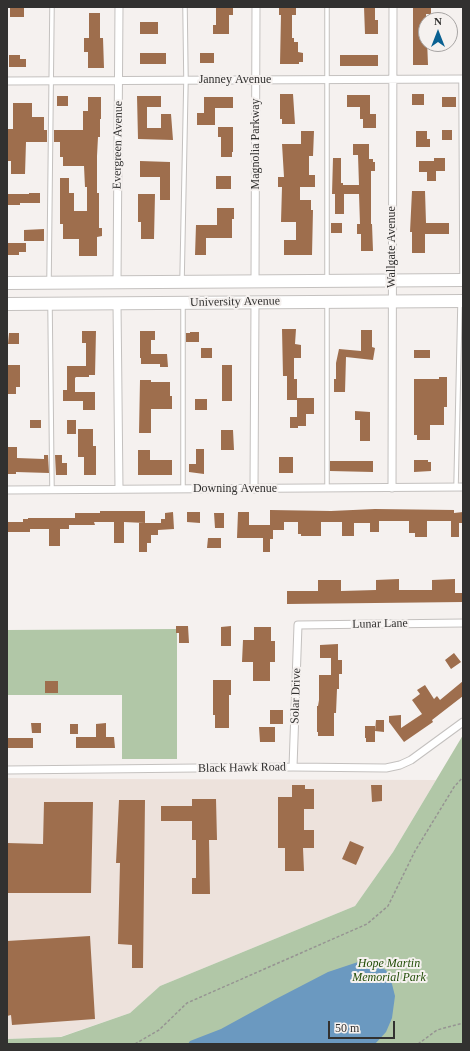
<!DOCTYPE html>
<html>
<head>
<meta charset="utf-8">
<style>
	body { margin:0 }
	#map { position:relative; width:470px; height:1051px; overflow:hidden; background:#f5f1ef; font-family:Georgia,serif }
	canvas { display:block }
	.frame { position:absolute; inset:0; border:8px solid #323130; pointer-events:none }
	.north { position:absolute; left:418px; top:12px; width:40px; height:40px; box-sizing:border-box; background:#f5f1ef; border:1px solid #a7a4a3; border-radius:50%; rotate:0deg; font-size:11px; font-weight:700; line-height:16px; text-align:center; color:#323130 }
	.north::after { content:''; display:block; margin:auto; width:14px; height:18px; background:#0a6192; clip-path:polygon(50% 0,100% 100%,50% 72%,0 100%) }
	.scale { position:absolute; left:328px; top:1021px; width:67px; height:18px; box-sizing:border-box; border:2px solid #323130; border-top:0; padding-left:5px; font-size:12px; line-height:14px; white-space:nowrap; color:#323130; -webkit-text-stroke:3px #f5f1ef; paint-order:stroke }
</style>
</head>
<body>
<div id="map">
<canvas width="470" height="1051"></canvas>
<div class="frame"></div>
<div class="north">N</div>
<div class="scale">50 m</div>
</div>
<script>
const g = document.querySelector('canvas').getContext('2d');
g.lineJoin = 'round';
function paint(path, color) { g.fillStyle = color; g.fill(path, 'evenodd'); }
const shape = rows => new Path2D(rows.map(r => 'M' + r).join(''));
function trace(path, color, width, dash) { g.strokeStyle = color; g.lineWidth = width; g.lineCap = dash ? 'butt' : 'round'; g.setLineDash(dash || []); g.stroke(path); }
function label(font, color, halo, rows, align = 'center') {
  g.font = font + ' Georgia,serif'; g.lineWidth = 4; g.setLineDash([]); g.textBaseline = 'middle'; g.strokeStyle = halo; g.fillStyle = color; for (const [text, x, y, turn = 0] of rows) {
    g.save(); g.translate(x, y); g.rotate((+turn || 0) * Math.PI / 180); g.textAlign = isNaN(turn) ? turn : align; if (halo) g.strokeText(text, 0, 0); g.fillText(text, 0, 0); g.restore();
  }
}
paint(shape([
	[7,778,107,779,436,780,393,852,355,906,160,986,130,1013,60,1037,7,1039]
]), '#ede2dc');
paint(shape([
	[177,629,177,759,122,759,122,695,7,695,7,630],
	[463,735,463,1044,7,1044,7,1039,61,1037,130,1013,160,986,355,906,393,852]
]), '#b1c7a7');
paint(shape([
	[364,960,386,970,392,984,395,996,392,1018,386,1032,375,1044,188,1044,190,1041,221,1029,274,1000,328,972]
]), '#6b99c0');
paint(shape([
	[10,7,24,7,24,17,10,17],
	[216,7,233,7,233,15,229,15,229,34,213,34,213,25,216,25],
	[279,7,296,7,296,15,292,15,292,38,294,38,294,42,298,42,298,52,303,53,303,62,299,62,299,64,280,64,281,15,279,15],
	[364,7,375,7,375,20,378,20,378,34,365,34],
	[413,7,431,7,431,14,426,14,428,65,413,65],
	[89,13,100,13,100,38,103,38,104,68,88,68,88,52,84,52,84,38,89,38],
	[140,22,158,22,158,34,140,34],
	[140,53,166,53,166,64,140,64],
	[200,53,214,53,214,63,200,63],
	[9,55,20,55,20,59,26,59,26,67,9,67],
	[340,55,378,55,378,66,340,66],
	[280,94,293,94,295,124,282,124,282,119,280,119],
	[412,94,424,94,424,105,412,105],
	[347,95,370,95,370,114,376,114,376,128,363,128,363,119,360,119,360,107,347,107],
	[57,96,68,96,68,106,57,106],
	[137,96,161,96,161,107,147,107,147,128,161,128,161,114,171,114,173,140,138,139],
	[88,97,101,97,101,119,100,119,100,137,98,137,97,156,97,193,99,193,99,228,102,228,102,236,97,237,97,256,79,256,79,239,63,239,63,224,60,224,60,178,69,178,69,193,74,193,74,211,87,211,87,187,85,187,84,166,63,166,63,157,60,157,60,142,54,142,54,130,83,130,83,111,88,111],
	[204,97,233,97,233,108,215,108,215,125,197,125,197,113,204,113],
	[442,97,456,97,456,107,442,107],
	[13,103,32,103,32,117,44,117,44,130,47,130,47,142,26,142,25,174,11,174,11,161,8,161,7,129,13,129],
	[218,127,233,127,233,152,232,152,232,157,221,157,221,137,218,137],
	[442,130,452,130,452,140,442,140],
	[301,131,314,131,313,156,309,156,309,175,315,175,315,187,300,187,300,200,311,200,311,210,313,210,312,255,284,255,284,240,296,240,296,222,281,222,282,187,278,187,278,177,284,177,282,144,301,144],
	[416,131,427,131,427,139,430,139,430,147,416,147],
	[353,144,369,144,369,159,373,159,373,162,375,162,375,171,371,171,371,224,372,224,373,251,361,251,361,234,357,234,357,224,360,224,359,194,344,194,344,214,335,214,335,194,332,194,333,158,341,158,341,183,343,183,343,185,359,185,358,155,353,155],
	[434,158,445,158,445,171,436,171,436,181,427,181,427,172,419,172,419,161,434,161],
	[140,161,170,162,170,200,160,200,160,177,140,177],
	[216,176,231,176,231,189,216,189],
	[412,191,425,191,426,223,449,223,449,234,425,234,425,253,412,253,412,232,410,232],
	[29,193,40,193,40,203,20,203,20,205,7,205,7,194,29,194],
	[138,194,155,194,154,239,141,239,141,222,138,222],
	[217,208,234,208,234,219,232,219,232,238,206,238,206,255,195,255,196,225,217,225],
	[331,223,342,223,342,233,331,233],
	[44,229,44,241,24,241,24,230],
	[7,243,26,243,26,252,19,252,19,255,7,255],
	[282,329,296,329,295,344,301,345,301,358,294,358,294,379,297,379,297,398,314,398,314,414,306,414,306,426,298,426,298,428,290,428,290,417,297,417,297,400,287,400,287,376,283,376],
	[361,330,372,330,372,347,375,348,373,360,346,357,345,392,334,392,334,379,336,379,336,363,339,349,361,351],
	[82,331,96,331,95,375,89,375,89,377,76,377,75,378,75,392,95,392,95,410,83,410,83,401,63,401,63,390,67,390,67,366,86,366,86,343,82,343],
	[140,331,155,331,155,340,151,340,151,354,167,354,168,367,160,367,160,364,141,364,141,358,140,358],
	[190,332,199,332,199,342,186,342,186,333,190,333],
	[9,333,19,333,19,344,8,344],
	[201,348,212,348,212,358,201,358],
	[414,350,430,350,430,358,414,358],
	[7,365,20,365,20,387,16,387,16,394,7,394],
	[222,365,232,365,232,401,222,401],
	[439,377,447,377,447,407,444,407,444,425,430,425,430,440,417,440,417,435,414,435,414,379,439,379],
	[140,380,151,380,151,382,170,382,170,396,172,396,172,409,151,409,151,433,139,433],
	[195,399,207,399,207,410,195,410],
	[355,411,370,412,370,441,360,441,360,420,355,420],
	[30,420,41,420,41,428,30,428],
	[67,420,76,420,76,434,67,434],
	[78,429,93,429,93,446,96,446,96,475,84,475,84,457,78,457],
	[221,430,233,430,234,450,221,450],
	[7,447,17,447,17,458,44,459,44,455,48,455,49,473,16,472,16,474,7,474],
	[196,449,204,449,204,474,189,472,189,464,196,464],
	[138,450,150,450,150,460,172,460,172,475,138,475],
	[55,455,62,455,62,463,67,463,67,475,56,475],
	[279,457,293,457,293,473,279,473],
	[414,460,428,460,428,462,431,462,431,471,414,472],
	[330,461,373,461,373,472,330,471],
	[375,509,454,510,454,513,463,512,463,523,459,523,459,537,451,537,451,521,427,521,427,537,415,537,415,533,409,533,409,521,379,521,379,532,370,532,370,523,354,523,354,536,342,536,342,522,321,522,321,536,301,536,301,534,298,534,298,522,284,522,284,530,273,530,273,539,270,539,270,552,263,552,263,538,237,538,238,512,249,512,249,525,270,525,270,510,331,511],
	[100,511,145,511,145,523,124,522,124,543,114,543,114,522,94,522,95,525,69,525,69,529,60,529,60,546,49,546,49,529,30,529,30,532,7,532,7,522,23,522,23,519,28,519,28,518,75,518,75,513,100,513],
	[173,512,174,529,158,530,158,535,151,535,151,543,147,543,147,552,139,552,139,523,161,523,161,519,165,519,165,513],
	[187,512,200,512,200,523,187,522],
	[214,513,224,513,224,528,215,528],
	[208,538,221,538,221,548,207,548],
	[399,579,399,590,432,590,432,580,455,579,455,593,463,593,463,602,287,604,287,591,318,591,318,580,341,580,341,591,376,590,376,580],
	[176,626,188,626,189,643,179,643,179,633,176,633],
	[231,626,231,646,221,646,221,627],
	[254,627,271,627,271,641,275,641,275,662,270,662,270,681,253,681,253,662,242,662,243,640,254,640],
	[338,644,338,660,342,660,342,674,339,674,339,689,337,689,336,713,334,713,334,736,318,736,318,732,317,732,317,706,318,706,319,700,319,675,331,675,331,658,320,658,320,645],
	[454,653,461,662,451,669,445,660],
	[213,680,231,680,231,695,229,695,229,728,215,728,215,715,213,715],
	[45,681,58,681,58,693,45,693],
	[463,681,463,696,432,720,433,722,404,742,389,722,389,716,401,715,401,728,422,714,412,700,420,694,417,690,425,685,434,699,437,696,440,700],
	[270,710,283,710,283,724,270,724],
	[376,720,384,720,384,732,375,731],
	[31,723,41,723,41,733,32,733],
	[106,723,106,737,114,737,115,748,76,748,76,737,96,737,96,724],
	[70,724,78,724,78,734,70,734],
	[365,726,375,726,375,742,366,742,366,738,365,738],
	[259,727,275,727,275,742,260,742],
	[7,738,33,738,33,748,7,748],
	[292,785,305,785,305,789,314,789,314,809,304,809,304,830,314,830,314,848,303,848,304,871,285,871,285,848,278,848,278,797,292,797],
	[371,785,382,785,382,801,372,802],
	[192,799,216,799,217,840,209,840,210,894,192,894,192,878,196,878,196,840,192,840,192,821,161,821,161,806,192,806],
	[119,800,145,800,143,968,132,968,132,945,118,944,120,863,116,863],
	[44,802,93,802,91,893,7,893,7,843,43,844],
	[350,841,364,847,356,865,342,859],
	[90,936,95,1019,12,1025,11,1015,7,1016,7,941]
]), '#9e6e4d');
const lane = shape([
	[461,79,462,278],
	[327,278,327,7],
	[49,281,52,7],
	[182,281,186,80,185,7],
	[183,304,183,489],
	[327,304,327,488],
	[50,305,52,490],
	[456,487,460,304]
]);
const street = shape([
	[7,81,463,79],
	[255,281,256,7],
	[117,282,119,7],
	[117,304,119,489],
	[392,488,393,7],
	[254,489,255,302],
	[7,490,463,487],
	[293,767,298,625,463,623],
	[7,770,293,767,386,768,400,765,411,760,463,722]
]);
const primary = shape([
	[7,283,463,280],
	[7,304,463,301]
]);
trace(lane, '#c4c1bf', 5.5);
trace(street, '#c4c1bf', 9);
trace(primary, '#c4c1bf', 14);
trace(shape([
	[135,1044,159,1030,187,1003,367,924,388,906,415,851,454,787,463,777],
	[418,1044,437,1030,463,1023]
]), '#969492', 1.5, [3, 2]);
trace(lane, '#fff', 3.5);
trace(street, '#fff', 7);
trace(primary, '#fff', 12);
label('12px', '#323130', '#f5f1ef', [
	["Janney Avenue",235,80],
	["Magnolia Parkway",256,144,-90],
	["Evergreen Avenue",118,145,-89],
	["Wallgate Avenue",392,247,-90],
	["University Avenue",235,302,-1],
	["Downing Avenue",235,489],
	["Lunar Lane",380,624,-1],
	["Solar Drive",296,696,-88],
	["Black Hawk Road",242,768,-1]
]);
label('italic 12px', '#234e08', '#f5f1ef', [
	["Hope Martin",389,964],
	["Memorial Park",389,978]
]);
</script>
</body>
</html>
